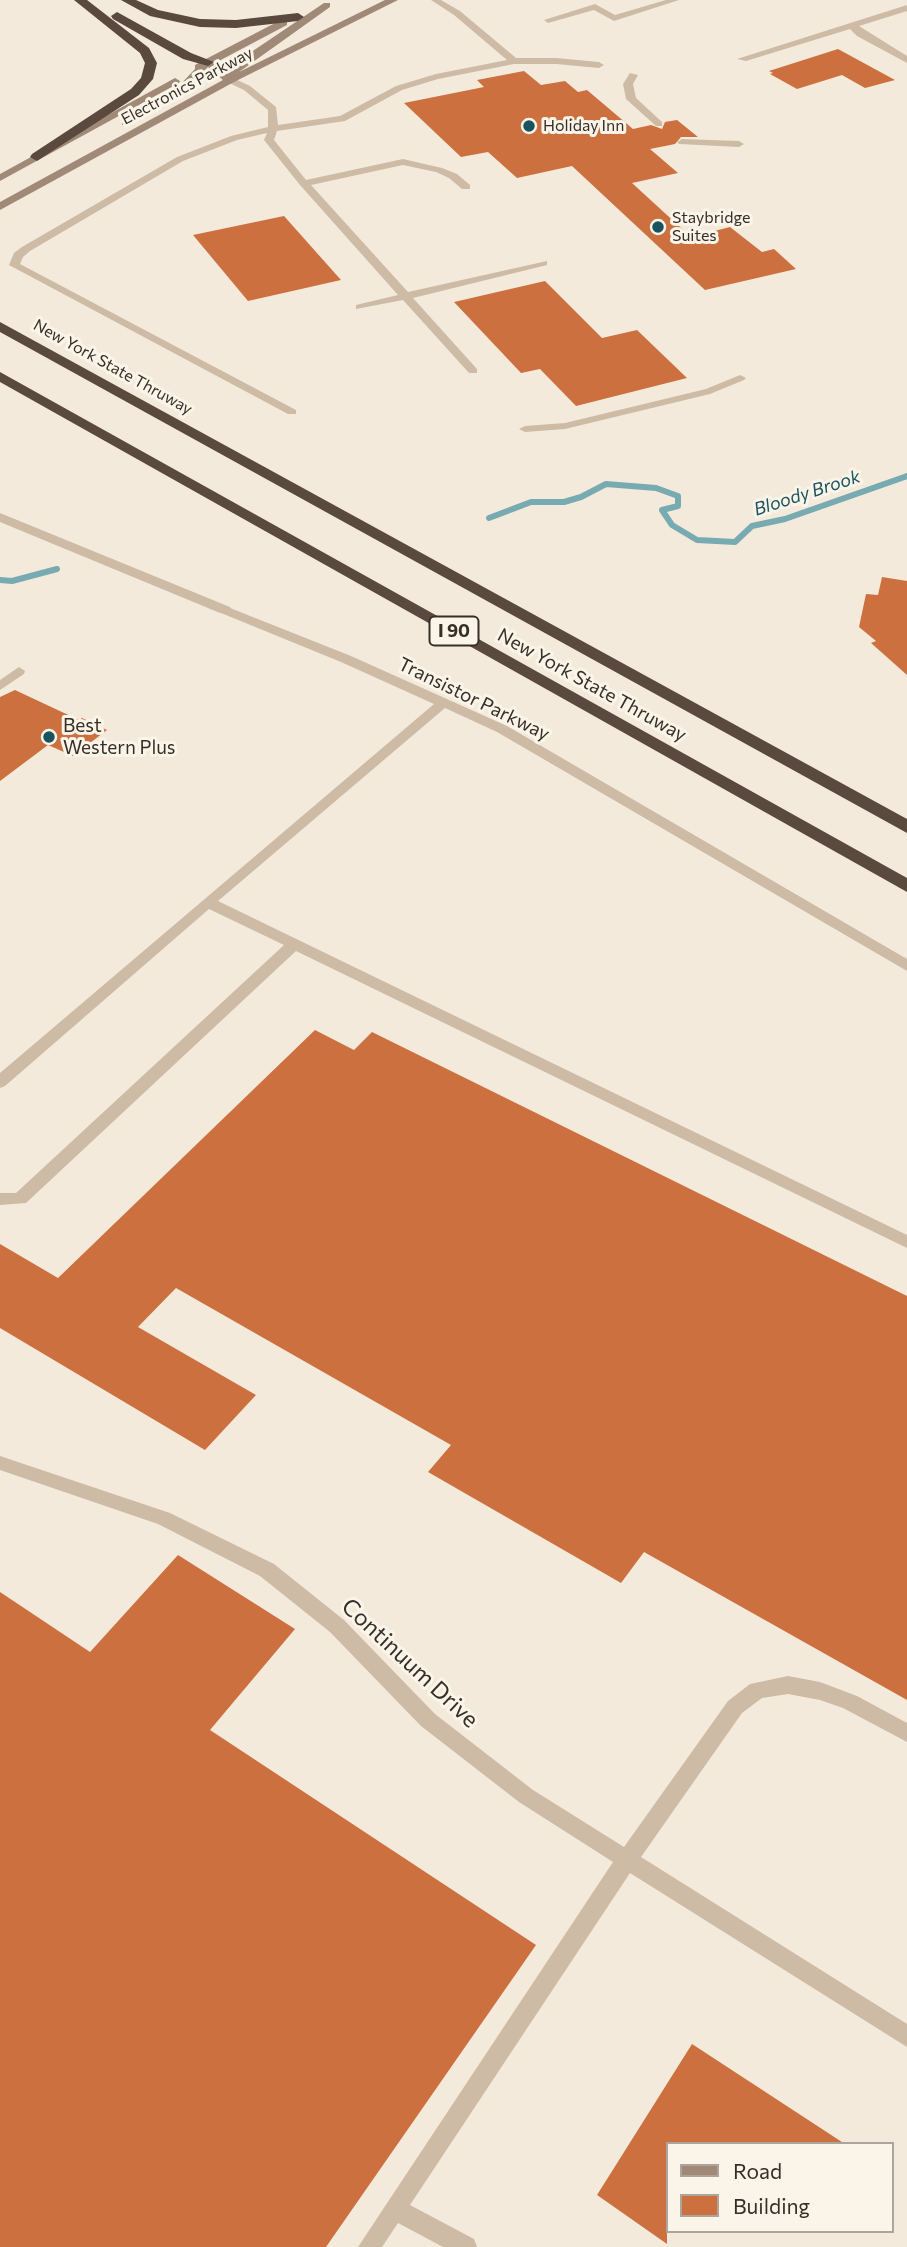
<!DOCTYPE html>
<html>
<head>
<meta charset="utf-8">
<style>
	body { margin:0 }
	#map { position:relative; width:907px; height:2247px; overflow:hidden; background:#f4eadb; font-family:Commissioner,sans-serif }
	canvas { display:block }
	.legend { position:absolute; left:666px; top:2142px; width:228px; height:91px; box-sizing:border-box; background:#fbf4e8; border:2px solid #ada59b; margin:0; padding:9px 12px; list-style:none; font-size:21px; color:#382e28 }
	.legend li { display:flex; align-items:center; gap:14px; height:35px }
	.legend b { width:35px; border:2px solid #ada59b }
</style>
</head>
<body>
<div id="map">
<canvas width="907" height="2247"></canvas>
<ul class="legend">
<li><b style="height:9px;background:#a08a77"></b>Road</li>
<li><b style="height:19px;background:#cd703f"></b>Building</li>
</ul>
</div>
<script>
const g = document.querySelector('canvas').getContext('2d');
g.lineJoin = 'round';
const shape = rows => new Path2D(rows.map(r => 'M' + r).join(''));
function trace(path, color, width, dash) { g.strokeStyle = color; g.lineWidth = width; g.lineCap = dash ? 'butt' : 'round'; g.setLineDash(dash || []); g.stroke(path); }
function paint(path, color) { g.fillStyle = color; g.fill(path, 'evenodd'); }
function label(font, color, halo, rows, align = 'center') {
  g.font = font + ' Commissioner,sans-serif'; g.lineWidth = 6; g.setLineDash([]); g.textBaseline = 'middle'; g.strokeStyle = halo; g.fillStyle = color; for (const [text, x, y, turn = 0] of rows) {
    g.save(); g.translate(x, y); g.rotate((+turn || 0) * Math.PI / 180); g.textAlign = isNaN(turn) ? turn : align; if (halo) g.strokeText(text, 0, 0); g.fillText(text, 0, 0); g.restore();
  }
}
trace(shape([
	[489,518,531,502,564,502,581,497,606,484,656,488,678,496,678,506,662,510,672,525,697,540,735,542,752,526,785,519,907,476],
	[0,580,12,581,57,569]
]), '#78aab2', 6);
paint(shape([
	[838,49,895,80,865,88,842,75,797,89,770,74,773,73,769,71],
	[524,71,541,85,565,81,578,92,587,90,633,129,651,125,662,129,665,122,677,120,698,137,681,137,675,144,650,149,678,173,632,183,691,237,730,227,762,252,774,249,796,269,705,290,572,166,517,178,488,152,461,157,404,103,484,87,477,80],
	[284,216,341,280,248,301,193,235],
	[545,281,602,338,637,330,687,378,576,406,540,369,521,373,454,302],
	[882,577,907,581,907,675,871,643,876,641,859,627,866,594,878,595],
	[15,690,79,720,82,718,107,730,73,756,48,745,0,781,0,697],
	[315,1030,354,1050,372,1032,907,1296,907,1700,644,1552,621,1583,428,1472,451,1445,176,1288,138,1327,256,1395,205,1450,0,1328,0,1244,58,1278],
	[178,1555,295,1629,210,1730,536,1945,326,2247,0,2247,0,1592,90,1652],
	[692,2044,845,2144,667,2144,667,2244,597,2195]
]), '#cd703f');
paint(shape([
	[431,0,441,0,460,11,516,58,556,58,599,62,604,65,599,68,556,64,514,64,438,79,402,90,345,121,277,131,274,140,306,180,403,159,442,168,457,174,470,185,470,189,462,189,449,178,436,172,403,165,311,185,408,292,547,261,547,265,413,298,477,369,477,373,469,373,403,300,356,309,356,305,398,295,300,185,264,140,267,133,237,140,183,161,30,251,23,257,20,264,296,410,296,414,288,414,9,265,14,253,22,247,177,157,231,136,268,127,268,110,244,90,227,82,227,78,233,78,250,86,276,107,278,125,340,116,396,86,436,74,507,60,454,15,431,0],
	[666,0,679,0,614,21,594,10,548,23,544,20,595,4,615,15,666,0],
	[630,73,638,75,633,84,636,98,662,122,662,126,656,126,626,99,623,84,630,73],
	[682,139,739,141,744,144,739,147,679,144,677,142,682,139],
	[740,375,746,378,744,380,710,394,565,429,525,432,519,429,525,426,565,423,706,389,740,375],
	[225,606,351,656,507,726,907,959,907,971,497,732,445,708,218,901,907,1235,907,1248,296,951,26,1203,0,1205,0,1193,16,1193,284,945,209,909,5,1086,0,1088,0,1073,434,704,341,662,221,613,219,610,225,606],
	[19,667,25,671,24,674,0,690,0,680,19,667],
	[0,1456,170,1513,274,1564,344,1620,435,1714,533,1790,624,1847,728,1701,750,1684,788,1676,820,1682,857,1696,907,1723,907,1742,843,1708,820,1700,788,1694,762,1698,742,1713,641,1857,907,2024,907,2047,630,1873,410,2205,474,2239,477,2247,443,2247,398,2223,382,2247,358,2247,613,1862,519,1802,421,1726,330,1632,260,1576,158,1524,0,1470,0,1456]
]), '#cdbba6');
paint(shape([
	[907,5,907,11,859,26,907,56,907,63,857,36,850,29,746,61,737,59,907,5],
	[0,513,230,607,232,610,230,613,220,613,0,522,0,513]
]), '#cdbba6');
paint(shape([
	[385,0,398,0,234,82,0,210,0,202,223,80,208,67,186,91,130,125,122,125,122,121,178,87,195,69,195,65,204,60,279,21,287,21,287,25,215,63,228,73,232,65,324,3,330,3,330,7,239,72,385,0],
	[175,78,180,81,179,83,0,181,0,174,175,78]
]), '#a08a77');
paint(shape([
	[74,0,87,0,149,48,157,63,153,79,139,95,37,161,30,157,32,154,131,89,141,78,145,63,140,53,74,0],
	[121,0,136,0,158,10,200,19,236,20,298,13,304,17,298,21,236,28,200,27,150,16,121,0],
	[117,12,191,53,214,62,208,66,183,59,113,19,111,16,117,12],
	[0,322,907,819,907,833,0,332,0,322],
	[0,372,907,878,907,892,0,382,0,372]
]), '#5a493e');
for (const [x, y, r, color] of [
	[529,126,7,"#1a525d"],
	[658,227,7,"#1a525d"],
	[49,737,7,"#1a525d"]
]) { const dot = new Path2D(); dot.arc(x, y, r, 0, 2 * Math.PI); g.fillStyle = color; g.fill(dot); trace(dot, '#fbf4e8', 2.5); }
label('16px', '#382e28', '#fbf4e8', [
	["Electronics Parkway",187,86,-28],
	["New York State Thruway",113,367,29]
]);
label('16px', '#382e28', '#fbf4e8', [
	["Holiday Inn",543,126],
	["Staybridge",672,218],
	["Suites",672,236]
], 'left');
label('italic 18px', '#1a525d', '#fbf4e8', [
	["Bloody Brook",807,493,-18]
]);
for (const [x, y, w] of [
	[454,631,49]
]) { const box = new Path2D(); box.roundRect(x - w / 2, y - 14.5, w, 29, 5); g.fillStyle = '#fbf4e8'; g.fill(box); trace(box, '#382e28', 2); }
label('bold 18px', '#382e28', null, [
	["I 90",454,631]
]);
label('19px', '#382e28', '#fbf4e8', [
	["New York State Thruway",592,685,29],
	["Transistor Parkway",474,699,26]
]);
label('19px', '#382e28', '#fbf4e8', [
	["Best",63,726],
	["Western Plus",63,748]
], 'left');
label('23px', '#382e28', '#fbf4e8', [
	["Continuum Drive",410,1663,43]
]);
</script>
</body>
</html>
